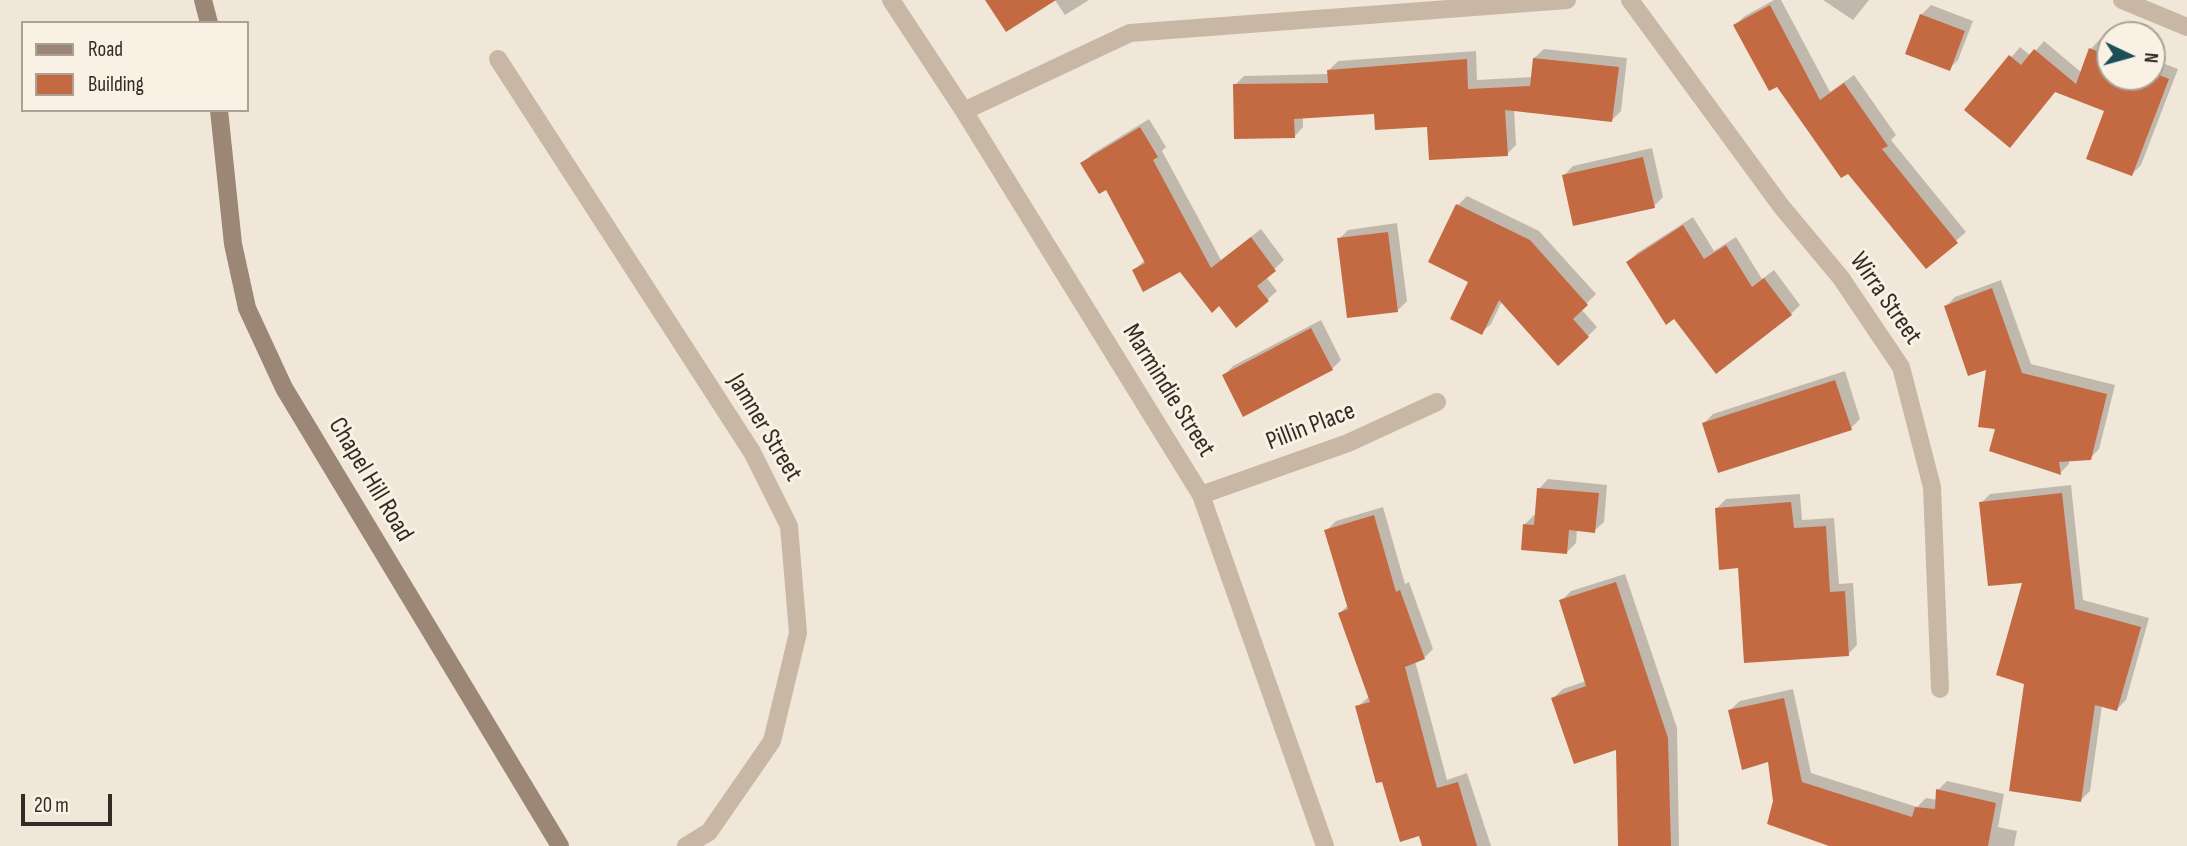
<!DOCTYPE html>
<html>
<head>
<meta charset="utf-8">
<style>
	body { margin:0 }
	#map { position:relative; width:2187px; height:846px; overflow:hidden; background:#f1e7d8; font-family:"Sofia Sans Condensed",sans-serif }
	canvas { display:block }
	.legend { position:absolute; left:21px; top:21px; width:228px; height:91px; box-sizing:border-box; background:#f9f1e4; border:2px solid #aaa298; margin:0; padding:9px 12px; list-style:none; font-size:21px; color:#342b26 }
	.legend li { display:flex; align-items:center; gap:14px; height:35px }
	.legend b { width:35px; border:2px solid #aaa298 }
	.north { position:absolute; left:2096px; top:21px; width:70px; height:70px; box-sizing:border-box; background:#f9f1e4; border:2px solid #aaa298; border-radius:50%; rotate:95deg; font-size:19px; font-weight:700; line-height:28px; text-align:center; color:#342b26 }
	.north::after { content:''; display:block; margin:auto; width:24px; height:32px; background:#1c4e55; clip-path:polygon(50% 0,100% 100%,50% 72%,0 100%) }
	.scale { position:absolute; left:21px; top:794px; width:91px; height:32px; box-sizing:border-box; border:4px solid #342b26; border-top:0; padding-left:9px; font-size:21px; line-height:24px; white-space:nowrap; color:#342b26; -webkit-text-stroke:5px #f9f1e4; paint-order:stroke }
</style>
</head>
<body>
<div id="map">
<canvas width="2187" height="846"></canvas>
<ul class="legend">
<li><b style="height:9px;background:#9c8676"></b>Road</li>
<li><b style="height:19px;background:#c46a43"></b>Building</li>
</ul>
<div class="north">N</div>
<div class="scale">20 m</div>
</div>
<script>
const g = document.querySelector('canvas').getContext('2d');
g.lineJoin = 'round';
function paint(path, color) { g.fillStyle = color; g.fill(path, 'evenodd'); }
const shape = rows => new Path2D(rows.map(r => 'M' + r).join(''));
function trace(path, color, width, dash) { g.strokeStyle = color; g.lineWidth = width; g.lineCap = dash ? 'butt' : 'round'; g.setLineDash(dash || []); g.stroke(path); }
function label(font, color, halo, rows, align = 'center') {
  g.font = font + ' "Sofia Sans Condensed",sans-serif'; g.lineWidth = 6; g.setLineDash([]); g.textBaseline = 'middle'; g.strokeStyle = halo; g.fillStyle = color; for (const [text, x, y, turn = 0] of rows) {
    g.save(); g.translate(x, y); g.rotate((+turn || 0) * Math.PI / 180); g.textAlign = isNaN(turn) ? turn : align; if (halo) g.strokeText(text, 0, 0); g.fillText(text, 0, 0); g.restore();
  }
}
paint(shape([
	[1055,0,1089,0,1065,15],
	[1774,0,1781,0,1830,92,1854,75,1896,135,1891,140,1966,232,1926,267,1735,25,1745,16],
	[1823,0,1869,0,1853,20],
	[1931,5,1973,21,1958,60,1949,69,1921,15],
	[2100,39,2110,43,2110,77,2152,77,2152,59,2178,69,2141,165,2132,174,2106,110,2056,91,2019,136,1967,110,2020,47,2031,56,2044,41,2082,73,2091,49],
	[1544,49,1627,58,1621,111,1612,120,1514,109,1516,145,1507,154,1429,125,1376,112,1303,117,1303,127,1294,137,1235,85,1244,76,1329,74,1329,70,1338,61,1476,51,1477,80,1532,77,1534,58],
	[1149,119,1166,147,1162,151,1221,260,1261,229,1284,260,1266,277,1277,291,1267,300,1220,304,1181,270,1134,270,1145,260,1106,187,1083,164,1092,154],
	[1652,148,1663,197,1654,206,1564,175,1573,166],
	[1467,196,1539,231,1596,294,1581,309,1597,327,1588,336,1502,301,1491,324,1481,333,1470,281,1430,261,1458,205],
	[1693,217,1714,251,1736,237,1762,279,1774,270,1800,305,1791,314,1628,262,1637,253],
	[1397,223,1407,301,1398,310,1339,239,1348,230],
	[2001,280,2031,364,2115,385,2099,449,2090,458,2069,460,2069,464,2060,473,1997,427,1988,367,1946,306,1955,297],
	[1321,320,1341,360,1332,369,1224,375,1233,366],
	[1845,371,1860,419,1851,428,1704,423,1713,414],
	[1548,479,1607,485,1604,522,1594,531,1577,529,1576,543,1567,552,1525,524,1534,515,1537,515,1539,489],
	[2071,485,2083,600,2149,618,2126,700,2117,709,2102,705,2090,791,2081,800,2026,682,2025,581,1981,503,1990,494],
	[1800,494,1802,520,1834,518,1839,584,1853,583,1857,645,1848,654,1740,566,1717,508,1726,499],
	[1383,507,1405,584,1409,582,1433,649,1424,658,1415,661,1447,780,1467,773,1491,846,1424,846,1357,707,1370,696,1340,613,1348,605,1326,531,1336,521],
	[1625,574,1677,728,1679,846,1620,846,1618,747,1553,698,1563,689,1586,681,1561,601,1571,591],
	[1793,689,1811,773,1917,807,1926,798,1938,800,1938,790,1947,781,2004,794,1998,827,2017,831,2014,846,1835,846,1775,802,1769,760,1730,710,1740,701]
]), '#0003');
paint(shape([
	[985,0,1056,0,1006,32],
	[1770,5,1820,100,1844,83,1888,146,1882,149,1958,243,1926,269,1848,174,1841,178,1777,87,1769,91,1733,25],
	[1920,14,1965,31,1950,71,1905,54],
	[2089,48,2110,56,2110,77,2152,77,2152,72,2169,79,2132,176,2086,159,2104,111,2055,92,2010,148,1964,110,2009,55,2021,65,2034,49,2076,84],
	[1533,58,1619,67,1612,122,1505,110,1508,156,1429,160,1427,127,1375,130,1374,114,1294,119,1295,138,1234,139,1233,84,1328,83,1327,70,1467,59,1468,89,1530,86],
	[1140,127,1158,157,1153,160,1211,268,1251,237,1276,271,1257,286,1269,301,1236,328,1219,306,1212,313,1180,272,1143,292,1132,270,1145,263,1106,190,1099,194,1080,163],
	[1643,157,1655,208,1573,226,1562,175],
	[1456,204,1530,240,1588,305,1573,319,1589,337,1558,366,1499,300,1482,335,1450,319,1468,282,1428,262],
	[1683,225,1704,259,1726,245,1752,287,1764,278,1792,315,1716,374,1674,319,1666,325,1626,262],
	[1388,232,1398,312,1347,318,1337,238],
	[1992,288,2022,373,2107,394,2091,460,2059,462,2061,475,1989,451,1995,429,1978,427,1986,370,1968,376,1944,306],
	[1311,328,1333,370,1243,417,1222,375],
	[1835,380,1852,430,1718,473,1702,423],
	[1537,488,1599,493,1595,533,1569,530,1567,554,1521,550,1523,524,1534,525],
	[2062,493,2075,609,2141,627,2117,711,2095,705,2081,802,2009,791,2024,684,1996,675,2022,583,1988,586,1979,502],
	[1791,502,1794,528,1826,526,1830,592,1845,591,1849,656,1744,663,1738,568,1719,570,1715,508],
	[1374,515,1396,592,1400,590,1425,659,1405,667,1437,788,1458,782,1477,846,1422,846,1419,836,1400,842,1382,782,1376,783,1355,706,1370,702,1338,613,1348,609,1324,530],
	[1616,582,1668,738,1671,846,1618,846,1616,750,1574,764,1551,698,1586,686,1559,600],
	[1784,698,1802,782,1912,817,1915,807,1935,809,1936,789,1996,803,1988,846,1829,846,1767,824,1773,801,1768,762,1742,770,1728,710]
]), '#c46a43');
trace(shape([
	[891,0,964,111,1201,495,1325,846],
	[1630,0,1781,206,1841,278,1901,367,1932,487,1940,689],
	[2122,0,2187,27],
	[498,59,752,452,789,526,798,633,772,741,709,832,686,846],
	[964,111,1130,33,1567,0],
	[1201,495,1348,443,1437,402]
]), '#c8b7a5', 18);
trace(shape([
	[203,0,209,23],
	[219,110,233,244,247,308,284,388,560,846]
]), '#9c8676', 18);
label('26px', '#342b26', '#f9f1e4', [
	["Wirra Street",1885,299,55],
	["Marmindie Street",1168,391,58],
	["Pillin Place",1311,427,-21],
	["Jamner Street",764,428,59],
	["Chapel Hill Road",370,480,59]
]);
</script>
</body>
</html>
